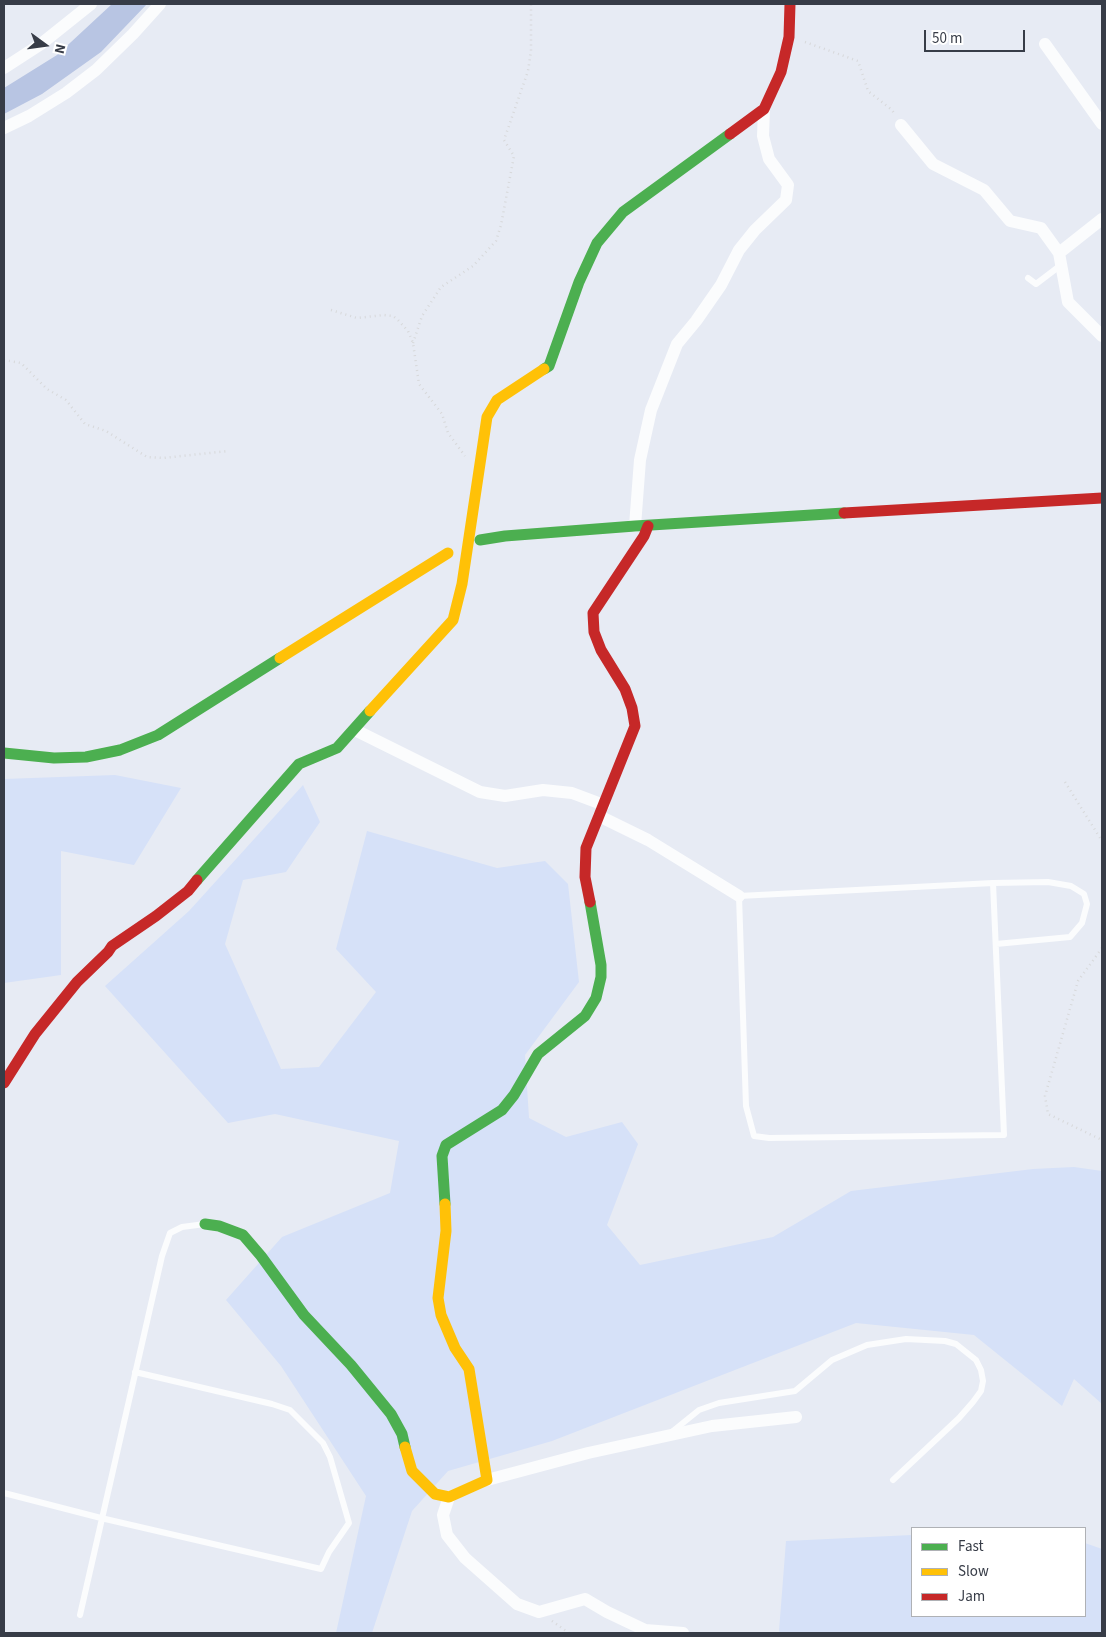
<!DOCTYPE html>
<html>
<head>
<meta charset="utf-8">
<style>
	body { margin:0 }
	#map { position:relative; width:1106px; height:1637px; overflow:hidden; background:#e7ebf4; font-family:"Source Sans 3",sans-serif }
	canvas { display:block }
	.frame { position:absolute; inset:0; border:5px solid #373c47; pointer-events:none }
	.legend { position:absolute; left:911px; top:1527px; width:175px; height:90px; box-sizing:border-box; background:#fff; border:1px solid #afb1b5; margin:0; padding:6px 9px; list-style:none; font-size:15px; color:#373c47 }
	.legend li { display:flex; align-items:center; gap:10px; height:25px }
	.legend b { width:25px; border:1px solid #afb1b5 }
	.north { position:absolute; left:20px; top:20px; width:50px; height:50px; -webkit-text-stroke:4px #fff; paint-order:stroke; rotate:104deg; font-size:14px; font-weight:700; line-height:20px; text-align:center; color:#373c47 }
	.north::after { content:''; display:block; margin:auto; width:18px; height:22px; background:#373c47; clip-path:polygon(50% 0,100% 100%,50% 72%,0 100%) }
	.scale { position:absolute; left:924px; top:30px; width:101px; height:22px; box-sizing:border-box; border:2px solid #373c47; border-top:0; padding-left:6px; font-size:15px; line-height:18px; white-space:nowrap; color:#373c47; -webkit-text-stroke:4px #fff; paint-order:stroke }
</style>
</head>
<body>
<div id="map">
<canvas width="1106" height="1637"></canvas>
<div class="frame"></div>
<ul class="legend">
<li><b style="height:6px;background:#4caf50"></b>Fast</li>
<li><b style="height:6px;background:#ffc107"></b>Slow</li>
<li><b style="height:6px;background:#c62828"></b>Jam</li>
</ul>
<div class="north">N</div>
<div class="scale">50 m</div>
</div>
<script>
const g = document.querySelector('canvas').getContext('2d');
g.lineJoin = 'round';
function paint(path, color) { g.fillStyle = color; g.fill(path, 'evenodd'); }
const shape = rows => new Path2D(rows.map(r => 'M' + r).join(''));
function trace(path, color, width, dash) { g.strokeStyle = color; g.lineWidth = width; g.lineCap = dash ? 'butt' : 'round'; g.setLineDash(dash || []); g.stroke(path); }
paint(shape([
	[115,775,181,788,134,865,61,851,61,975,4,983,4,779],
	[303,785,320,822,286,872,243,880,225,944,281,1069,319,1067,376,992,336,949,367,831,497,868,545,861,568,884,579,982,525,1055,529,1118,566,1137,622,1122,638,1144,607,1225,640,1265,773,1237,851,1191,1033,1169,1074,1167,1102,1171,1102,1404,1074,1379,1062,1406,974,1335,856,1323,552,1441,448,1471,412,1511,372,1633,336,1633,366,1496,281,1366,226,1300,282,1237,390,1193,399,1141,275,1114,228,1123,105,986,189,911],
	[912,1535,912,1616,1085,1616,1085,1543,1102,1549,1102,1633,781,1633,779,1631,786,1541]
]), '#d6e1f8');
paint(shape([
	[112,4,147,4,101,52,42,94,4,114,4,88,57,55]
]), '#b8c5e3');
trace(shape([
	[805,42,858,61,868,91,892,110,895,115],
	[331,310,357,318,384,315,393,316,398,320,408,331,413,343,419,384,442,414,448,433,465,456],
	[413,343,422,316,441,287,473,266,496,241,501,225,514,156,504,140,528,71,531,51,531,4],
	[4,360,21,363,47,389,66,400,85,424,106,431,147,457,163,458,228,451],
	[1065,782,1102,841],
	[1102,948,1078,981,1045,1096,1048,1114,1102,1140],
	[552,1621,569,1633]
]), '#d7d8da', 2.5, [1, 4]);
trace(shape([
	[1028,278,1036,284,1061,265],
	[993,883,1004,1135,769,1138,754,1136,746,1106,739,896,993,883,1048,882,1071,886,1084,894,1087,904,1082,923,1070,937,996,944],
	[673,1431,699,1410,719,1403,795,1391,832,1360,867,1345,906,1339,945,1341,956,1344,976,1360,981,1370,983,1381,981,1391,973,1402,959,1418,893,1480],
	[4,1493,101,1518,321,1569,329,1552,349,1523,330,1457,323,1443,290,1410,272,1404,135,1372],
	[80,1615,162,1256,170,1233,182,1227,205,1224]
]), '#fbfcfd', 6);
trace(shape([
	[1045,44,1102,124],
	[4,68,41,44,91,4],
	[901,125,933,164,984,190,1010,221,1041,228,1059,253,1068,302,1102,336],
	[4,128,29,116,66,93,96,70,133,34,160,4],
	[1059,253,1102,219],
	[635,526,640,460,651,410,677,344,696,321,721,285,739,250,755,230,786,200,788,185,769,159,763,136,764,109],
	[355,730,480,792,505,796,543,790,572,793,604,805],
	[599,816,648,840,739,896],
	[487,1480,588,1453,712,1426,796,1417],
	[449,1497,443,1515,447,1535,465,1558,517,1604,539,1612,585,1599,607,1612,645,1630,683,1633]
]), '#fbfcfd', 12);
trace(shape([
	[544,369,549,366,579,282,597,243,623,212,730,134],
	[480,540,505,536,635,526,844,513],
	[4,753,54,758,86,757,120,750,158,735,280,658],
	[197,880,299,764,337,748,370,711],
	[445,1204,442,1156,446,1145,502,1110,514,1095,538,1054,585,1016,596,998,601,977,601,965,590,902],
	[205,1224,219,1226,243,1235,261,1256,304,1315,351,1365,391,1414,402,1434,405,1447]
]), '#4caf50', 11);
trace(shape([
	[280,658,448,553],
	[370,711,453,620,462,584,487,417,497,400,544,369],
	[405,1447,412,1471,435,1494,449,1497,487,1480,469,1369,455,1348,441,1315,438,1298,446,1231,445,1204]
]), '#ffc107', 11);
trace(shape([
	[730,134,764,109,781,72,789,37,790,4],
	[844,513,1102,498],
	[590,902,585,877,586,848,635,726,632,708,625,689,601,650,594,632,593,613,644,536,648,526],
	[4,1083,35,1034,77,982,108,952,112,946,156,916,188,891,197,880]
]), '#c62828', 11);
</script>
</body>
</html>
